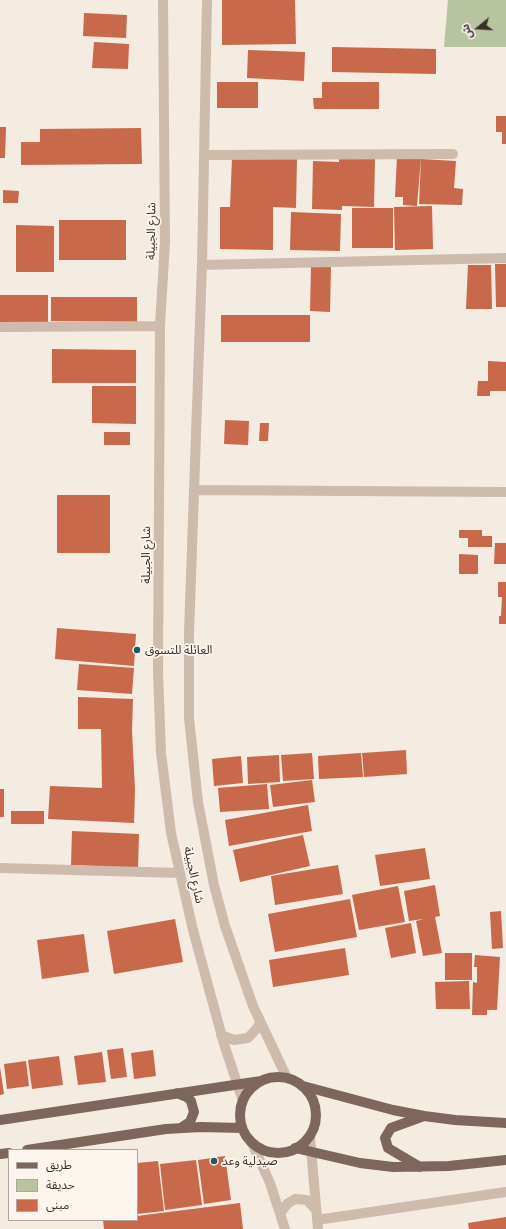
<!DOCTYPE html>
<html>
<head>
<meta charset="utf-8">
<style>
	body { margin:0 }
	#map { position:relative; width:506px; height:1229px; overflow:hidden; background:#f4ebe1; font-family:"Exo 2","Noto Sans Arabic",sans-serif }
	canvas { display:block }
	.legend { position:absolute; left:8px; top:1149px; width:130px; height:72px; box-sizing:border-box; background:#fbf5ee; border:1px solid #aea6a0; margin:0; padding:5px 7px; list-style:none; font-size:12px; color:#3b302b }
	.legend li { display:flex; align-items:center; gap:8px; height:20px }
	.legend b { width:20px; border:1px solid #aea6a0 }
	.north { position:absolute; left:458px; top:8px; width:40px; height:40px; -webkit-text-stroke:3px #fbf5ee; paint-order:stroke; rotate:252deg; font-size:11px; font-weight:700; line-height:16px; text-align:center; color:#3b302b }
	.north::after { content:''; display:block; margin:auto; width:14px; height:18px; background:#3b302b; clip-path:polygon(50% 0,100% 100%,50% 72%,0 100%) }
</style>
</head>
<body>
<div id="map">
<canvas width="506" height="1229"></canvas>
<ul class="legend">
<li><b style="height:5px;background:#7d675c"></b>طريق</li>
<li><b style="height:11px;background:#b8c4a0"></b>حديقة</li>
<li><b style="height:11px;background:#c8694b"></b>مبنى</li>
</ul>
<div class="north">ش</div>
</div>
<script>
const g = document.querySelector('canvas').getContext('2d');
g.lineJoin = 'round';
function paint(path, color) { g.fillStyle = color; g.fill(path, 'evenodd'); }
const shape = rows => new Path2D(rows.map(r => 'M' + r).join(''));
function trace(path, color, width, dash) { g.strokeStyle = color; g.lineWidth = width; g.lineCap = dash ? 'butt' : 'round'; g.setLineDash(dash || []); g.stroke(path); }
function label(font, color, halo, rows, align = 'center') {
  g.font = font + ' "Exo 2","Noto Sans Arabic",sans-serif'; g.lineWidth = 3.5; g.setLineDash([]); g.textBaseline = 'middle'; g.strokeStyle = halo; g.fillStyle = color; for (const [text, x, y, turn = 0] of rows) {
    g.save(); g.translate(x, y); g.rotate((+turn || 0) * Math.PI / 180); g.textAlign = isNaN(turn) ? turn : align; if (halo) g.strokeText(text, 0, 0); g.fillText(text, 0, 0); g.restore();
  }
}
paint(shape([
	[448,0,506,0,506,47,444,47]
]), '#b8c4a0');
paint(shape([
	[222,0,295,0,296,44,222,45],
	[84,13,127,15,126,38,83,36],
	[94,42,129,44,128,69,92,68],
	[332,47,436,49,436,74,332,72],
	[248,50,305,52,304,81,247,78],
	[217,82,258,82,258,108,217,108],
	[322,82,379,82,379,109,314,109,313,98,322,98],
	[496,116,506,116,506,144,502,144,502,132,496,132],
	[0,127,6,127,5,158,0,158],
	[141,128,142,164,21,165,21,142,40,142,40,129],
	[339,157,375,158,374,207,342,206,342,210,312,209,313,161,339,162],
	[397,157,421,158,417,206,403,205,403,197,395,197],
	[232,158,297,159,296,208,273,207,273,250,220,249,220,207,230,207],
	[421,159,456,161,454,188,463,189,462,205,419,204],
	[3,190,19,191,18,203,3,203],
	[432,206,433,249,395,250,394,207],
	[352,208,393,208,393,248,352,248],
	[291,212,341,214,340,251,290,250],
	[59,220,126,220,126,260,59,260],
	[16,225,54,226,54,272,16,272],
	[495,264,506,264,506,307,496,307],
	[468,265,491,265,492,309,466,309],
	[311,266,331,266,330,312,310,311],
	[0,295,48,295,48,322,0,322],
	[51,297,137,297,137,322,51,321],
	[221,315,310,315,310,342,221,342],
	[52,349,136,350,136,383,52,383],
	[488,361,506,362,506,391,490,391,490,396,477,396,478,381,488,381],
	[92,386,136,386,136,424,92,423],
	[225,420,249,421,248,445,224,444],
	[260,423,269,423,268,441,259,441],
	[104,432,130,432,130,445,104,445],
	[57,495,110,495,110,553,57,553],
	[459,530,482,530,482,536,492,536,492,547,468,547,468,538,459,538],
	[495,543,506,543,506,564,494,564],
	[459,554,478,555,478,574,459,574],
	[498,582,506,582,506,624,499,624,499,616,501,616,502,597,498,597],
	[57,628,136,634,134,666,55,659],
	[79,664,134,668,132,694,77,690],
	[78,697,133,699,132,731,135,790,134,823,48,819,50,786,102,788,101,729,78,729],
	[406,750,407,774,364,777,362,753],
	[312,753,314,779,283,781,281,755],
	[361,753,363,777,319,779,318,756],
	[279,755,280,782,248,784,247,757],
	[241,756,243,783,214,786,212,759],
	[312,780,315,802,273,807,270,785],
	[267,784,269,809,220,812,218,788],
	[0,789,4,789,4,817,0,817],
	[308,805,312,831,229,846,225,820],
	[11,811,44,811,44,824,11,824],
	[72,831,139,834,138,868,71,865],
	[303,835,310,866,240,882,233,850],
	[425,848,430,879,380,886,375,855],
	[338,865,343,894,275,905,271,876],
	[435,885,440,916,435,917,442,953,423,956,416,921,423,919,409,921,404,891],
	[398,886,405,922,359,930,352,895],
	[350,899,357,937,275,952,268,914],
	[501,911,503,948,492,949,490,912],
	[175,919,183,962,114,974,107,931],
	[411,923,416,953,391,958,385,928],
	[84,934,89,972,42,979,37,940],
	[345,948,349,975,273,987,269,960],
	[445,953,472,953,472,980,445,980],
	[475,955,500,957,497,1010,487,1010,487,1015,472,1015,473,982,477,983,477,967,474,967],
	[469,981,470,1009,436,1009,435,982],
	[123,1048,127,1077,111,1079,107,1050],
	[153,1050,156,1076,134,1079,131,1053],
	[102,1052,106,1082,78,1085,74,1056],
	[59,1056,63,1085,32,1089,28,1060],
	[26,1061,29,1086,7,1089,4,1064],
	[0,1067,4,1094,0,1095],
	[225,1156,231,1200,204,1204,198,1160],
	[196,1160,202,1205,165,1210,160,1164],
	[158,1161,164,1211,137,1214,137,1163],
	[240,1203,243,1229,104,1229,103,1220,137,1220,137,1216],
	[506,1217,506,1229,469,1229,468,1223]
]), '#c8694b');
trace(shape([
	[163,0,165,242,160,326,158,672,161,753,171,833,193,930,224,1044,243,1101],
	[207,0,202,265,189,633,189,718,198,802,214,885,225,926,253,1006,287,1078],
	[204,155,453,154],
	[202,265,506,258],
	[0,327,160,326],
	[194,490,506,492],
	[0,868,180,873],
	[221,1035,234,1040,248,1038,258,1027,260,1021],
	[310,1137,318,1229],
	[252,1143,270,1183,285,1229],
	[280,1214,287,1204,295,1199,307,1200,315,1209],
	[317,1220,506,1192]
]), '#cdbbac', 10);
trace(shape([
	'240 1115a38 38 0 1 1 76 0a38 38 0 1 1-76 0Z',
	[303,1086,393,1110,424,1116,455,1120,506,1123],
	[177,1093,187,1097,191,1101,194,1112,190,1122,181,1128],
	[0,1120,261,1081],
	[295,1148,360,1163,393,1167,449,1166,506,1160],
	[27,1150,166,1129,201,1127,242,1128],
	[0,1154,9,1153],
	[420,1167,388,1148,385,1138,391,1128,424,1116]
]), '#7d675c', 10);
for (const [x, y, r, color] of [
	[137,650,4,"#1f5a5e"],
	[214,1161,4,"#1f5a5e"]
]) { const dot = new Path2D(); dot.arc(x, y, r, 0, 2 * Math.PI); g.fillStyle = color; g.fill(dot); trace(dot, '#fbf5ee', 1.5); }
label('12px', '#3b302b', '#fbf5ee', [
	["شارع الجبيلة",151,231,-89],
	["شارع الجبيلة",146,555,-90],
	["شارع الجبيلة",194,875,78]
]);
label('12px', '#3b302b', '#fbf5ee', [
	["العائلة للتسوق",145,650],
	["صيدلية وعد",222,1161]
], 'left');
</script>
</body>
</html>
